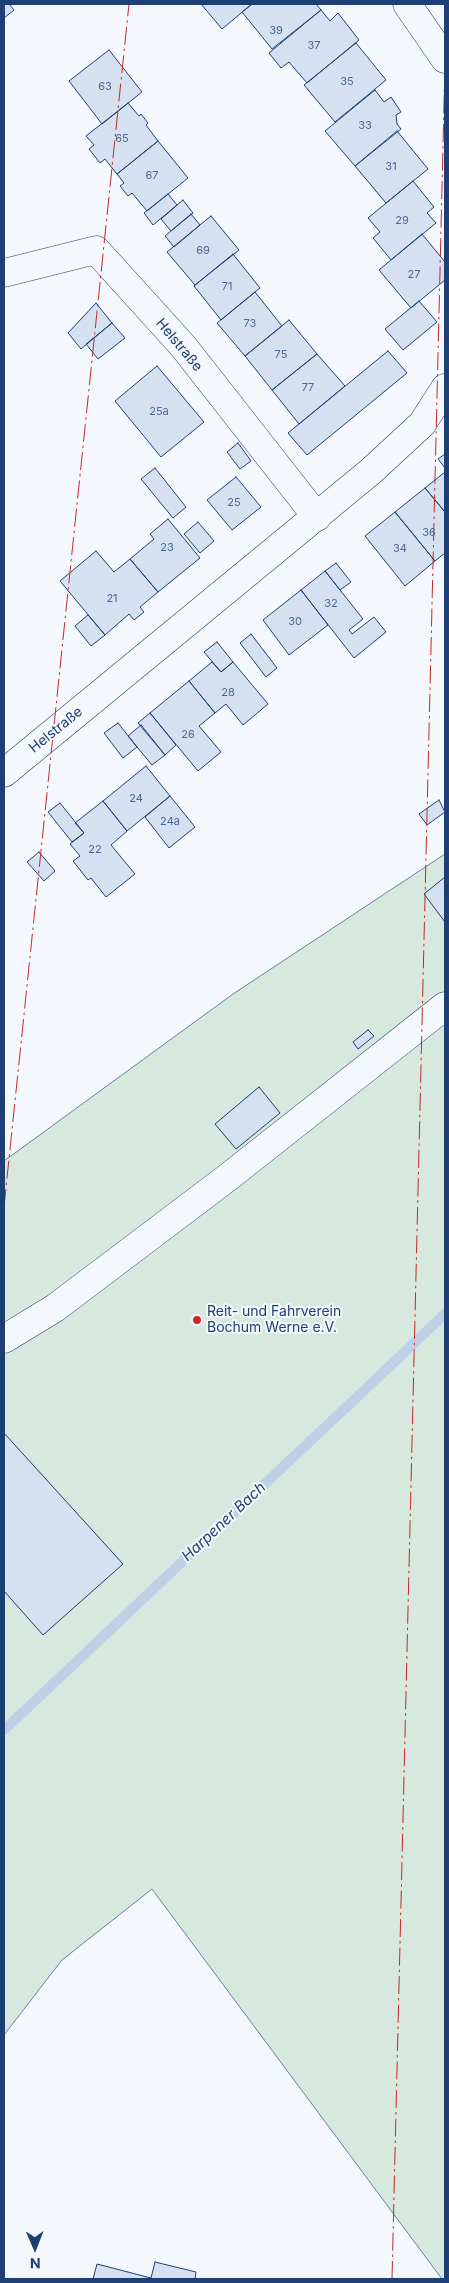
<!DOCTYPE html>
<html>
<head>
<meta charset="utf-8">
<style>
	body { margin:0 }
	#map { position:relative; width:449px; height:2283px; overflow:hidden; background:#f4f7fb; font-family:Inter,sans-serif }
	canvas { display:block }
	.frame { position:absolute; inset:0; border:5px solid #1d3f73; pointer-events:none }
	.north { position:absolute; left:10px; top:2223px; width:50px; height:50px; -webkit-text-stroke:4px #f4f7fb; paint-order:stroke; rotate:179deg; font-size:14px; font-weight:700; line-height:20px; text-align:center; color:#1d3f73 }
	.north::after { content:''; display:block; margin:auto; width:18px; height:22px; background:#1d3f73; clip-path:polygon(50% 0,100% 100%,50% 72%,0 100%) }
</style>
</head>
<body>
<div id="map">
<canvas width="449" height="2283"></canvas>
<div class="frame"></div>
<div class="north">N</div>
</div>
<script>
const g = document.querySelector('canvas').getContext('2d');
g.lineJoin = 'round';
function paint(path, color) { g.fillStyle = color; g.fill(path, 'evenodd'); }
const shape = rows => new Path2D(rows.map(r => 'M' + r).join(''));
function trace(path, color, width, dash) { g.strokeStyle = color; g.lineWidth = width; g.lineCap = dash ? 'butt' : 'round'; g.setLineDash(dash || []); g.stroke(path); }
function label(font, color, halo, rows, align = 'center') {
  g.font = font + ' Inter,sans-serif'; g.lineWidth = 4; g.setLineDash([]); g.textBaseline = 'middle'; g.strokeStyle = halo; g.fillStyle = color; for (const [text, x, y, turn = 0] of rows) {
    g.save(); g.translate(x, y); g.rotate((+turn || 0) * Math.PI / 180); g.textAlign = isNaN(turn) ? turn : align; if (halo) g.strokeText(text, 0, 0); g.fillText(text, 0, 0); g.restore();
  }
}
const green = shape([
	[445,854,445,2279,442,2279,152,1889,62,1960,4,2035,4,1161,233,994,445,854]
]);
paint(green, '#d7e8df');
trace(green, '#687fa3', 1);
trace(shape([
	[4,1730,445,1314]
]), '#bed0e5', 10);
const building = shape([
	[4,4,9,4,14,10,4,18,4,4],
	[201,4,252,4,222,29,201,4],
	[252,4,316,4,321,10,272,49,242,12,252,4],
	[321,10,330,21,338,13,359,40,307,83,289,62,281,68,269,53,321,10],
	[356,43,386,80,335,122,304,85,356,43],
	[109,50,142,92,102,124,69,81,109,50],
	[375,90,384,102,391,97,401,112,396,115,397,124,401,129,355,166,325,131,375,90],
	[128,103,139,116,141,114,148,123,146,125,158,141,117,174,105,159,100,163,89,149,94,145,86,136,128,103],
	[397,131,428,169,386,203,355,166,397,131],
	[158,141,188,178,147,211,132,193,128,196,120,186,124,183,117,174,158,141],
	[413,181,434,207,427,213,436,223,391,260,373,238,380,232,368,218,413,181],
	[168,194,177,205,153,225,144,213,168,194],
	[183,200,193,213,171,231,161,219,183,200],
	[191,214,200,225,174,247,165,236,191,214],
	[211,216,239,250,195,285,167,252,211,216],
	[422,234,445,262,445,280,411,308,379,270,422,234],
	[233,254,260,288,221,320,194,286,233,254],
	[255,292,282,326,245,356,217,323,255,292],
	[419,301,437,322,403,350,385,329,419,301],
	[96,303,112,323,81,349,68,333,96,303],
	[289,320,317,354,272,390,245,356,289,320],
	[112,323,125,338,98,359,86,344,112,323],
	[388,351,407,373,307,455,288,433,388,351],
	[317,354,345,386,299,424,272,390,317,354],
	[157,366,204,422,161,457,115,401,157,366],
	[238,443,251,461,240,469,227,452,238,443],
	[445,454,445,468,438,459,445,454],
	[155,468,186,507,173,518,141,479,155,468],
	[445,472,445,512,425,488,445,472],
	[236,477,261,507,232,530,207,500,236,477],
	[425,488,445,512,445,553,435,561,395,512,425,488],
	[395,512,435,561,405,586,365,536,395,512],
	[168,519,200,558,158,592,130,559,154,539,150,534,168,519],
	[198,522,214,541,200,553,184,534,198,522],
	[96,551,114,572,130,559,158,592,140,607,144,612,134,620,129,614,105,635,60,581,96,551],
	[336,563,351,582,340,590,325,571,336,563],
	[325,571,363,619,349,630,352,634,374,617,386,632,354,658,301,590,325,571],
	[301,590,328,625,289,655,263,620,301,590],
	[88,615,105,635,91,646,75,626,88,615],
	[251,634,277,668,266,677,240,643,251,634],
	[217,642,233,662,221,672,204,652,217,642],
	[212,662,221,672,233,662,268,704,243,725,226,704,215,713,189,681,212,662],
	[189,681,215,713,199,726,221,752,198,771,150,713,189,681],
	[150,713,176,745,165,755,138,723,150,713],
	[118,723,137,747,123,758,104,733,118,723],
	[141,725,165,755,152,765,128,736,141,725],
	[146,766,170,796,127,831,103,801,146,766],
	[170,796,195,827,169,848,145,817,170,796],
	[439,800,445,812,427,825,419,814,439,800],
	[103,801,127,831,111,845,135,874,106,897,91,878,88,880,73,861,80,856,70,844,84,833,75,823,103,801],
	[60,803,84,833,72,842,48,812,60,803],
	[39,852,55,871,44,881,27,862,39,852],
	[445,877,445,922,424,894,445,877],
	[368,1030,374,1036,358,1049,353,1042,368,1030],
	[259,1087,280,1113,236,1149,215,1124,259,1087],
	[4,1433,123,1564,43,1635,4,1591,4,1433],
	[155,2262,196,2272,195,2279,93,2279,97,2264,151,2278,155,2262]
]);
paint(building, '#d5e0f0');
trace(building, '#1d3f73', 1);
const minor = shape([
	[407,4,445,59],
	[4,273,96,250,183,346,317,517],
	[4,773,370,472,422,424,445,388],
	[4,1339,55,1308,227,1178,445,1006]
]);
trace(minor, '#1d3f73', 29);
trace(minor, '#f4f7fb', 28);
trace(shape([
	[4,1207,129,4],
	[392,2279,445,62]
]), '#c62828', 1, [18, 4, 2.5, 4]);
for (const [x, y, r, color] of [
	[197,1320,5,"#c62828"]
]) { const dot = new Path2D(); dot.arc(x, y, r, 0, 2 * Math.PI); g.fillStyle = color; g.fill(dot); trace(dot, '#f4f7fb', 2); }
label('11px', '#4b6792', null, [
	["39",276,31],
	["37",314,46],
	["35",347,82],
	["63",105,87],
	["33",365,126],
	["65",122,139],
	["31",391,167],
	["67",152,176],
	["29",402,221],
	["69",203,251],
	["27",414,275],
	["71",227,287],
	["73",250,324],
	["75",281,355],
	["77",308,388],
	["25a",159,412],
	["25",234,503],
	["36",429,533],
	["23",167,548],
	["34",400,549],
	["21",112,599],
	["32",331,604],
	["30",295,622],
	["28",228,693],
	["26",188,735],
	["24",136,799],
	["24a",170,822],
	["22",95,850]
]);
label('14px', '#1d3f73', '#f4f7fb', [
	["Helstraße",179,345,50],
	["Helstraße",56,730,-39]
]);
label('14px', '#1d3f73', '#f4f7fb', [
	["Reit- und Fahrverein",207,1312],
	["Bochum Werne e.V.",207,1328]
], 'left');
label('italic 15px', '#1d3f73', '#f4f7fb', [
	["Harpener Bach",224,1522,-43]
]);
</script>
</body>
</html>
